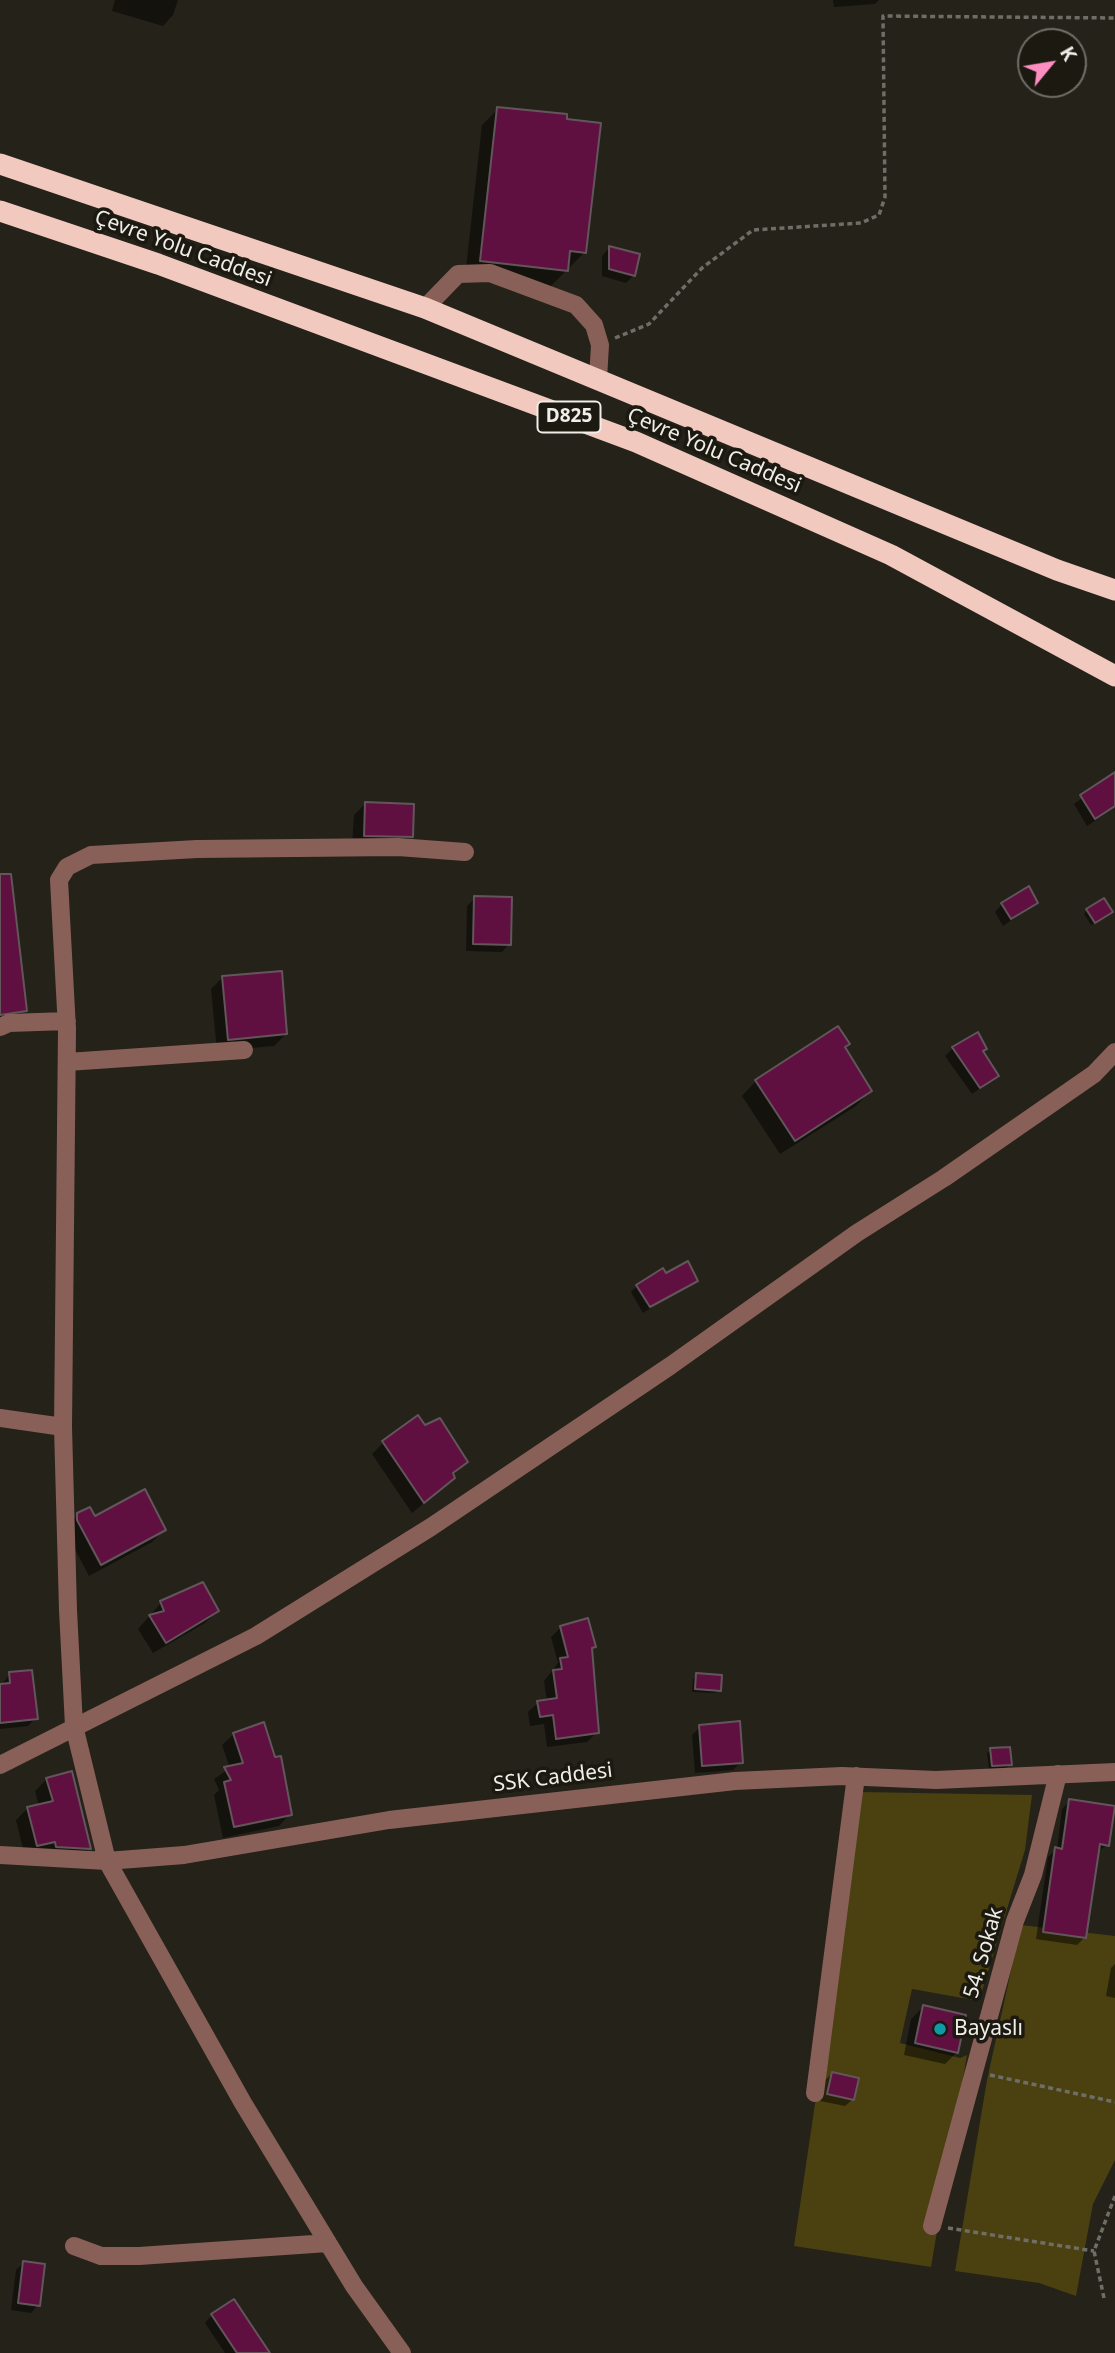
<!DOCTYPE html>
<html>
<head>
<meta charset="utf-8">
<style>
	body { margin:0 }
	#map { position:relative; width:1115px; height:2353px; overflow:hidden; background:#242219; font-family:"Noto Sans",sans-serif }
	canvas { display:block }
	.north { position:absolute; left:1017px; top:28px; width:70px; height:70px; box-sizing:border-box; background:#1b1910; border:2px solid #706e66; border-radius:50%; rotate:60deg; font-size:19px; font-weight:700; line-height:28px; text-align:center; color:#efeee8 }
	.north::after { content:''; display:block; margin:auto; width:24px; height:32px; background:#fd8ec0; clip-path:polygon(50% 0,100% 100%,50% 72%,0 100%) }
</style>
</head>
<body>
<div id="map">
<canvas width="1115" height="2353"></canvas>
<div class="north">K</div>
</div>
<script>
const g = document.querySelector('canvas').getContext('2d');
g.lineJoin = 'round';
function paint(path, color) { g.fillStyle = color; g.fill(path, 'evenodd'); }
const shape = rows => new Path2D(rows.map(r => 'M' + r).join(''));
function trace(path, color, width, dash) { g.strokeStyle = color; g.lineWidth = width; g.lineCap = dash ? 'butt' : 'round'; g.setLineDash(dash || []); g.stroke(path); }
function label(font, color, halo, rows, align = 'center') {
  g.font = font + ' "Noto Sans",sans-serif'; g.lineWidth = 7; g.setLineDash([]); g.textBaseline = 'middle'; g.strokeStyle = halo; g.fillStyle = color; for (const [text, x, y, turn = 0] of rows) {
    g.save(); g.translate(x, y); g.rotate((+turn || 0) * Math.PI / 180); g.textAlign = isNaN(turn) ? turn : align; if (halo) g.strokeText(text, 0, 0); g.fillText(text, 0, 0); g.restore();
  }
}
paint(shape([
	[861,1792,1032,1795,1025,1850,979,2001,912,1989,900,2043,960,2058,967,2055,931,2267,794,2246],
	[1021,1925,1115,1936,1115,2160,1093,2204,1076,2296,1039,2283,955,2271,987,2080]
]), '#4a4010');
paint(shape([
	[115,0,178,0,173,15,163,26,112,11],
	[833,0,879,0,875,4,834,7],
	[498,109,585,252,550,287,465,277,482,125],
	[609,248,634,275,626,283,602,276,602,256],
	[1115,774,1115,807,1087,826,1074,804],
	[366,803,411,836,399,848,352,847,354,815],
	[475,898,509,944,502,952,466,951,467,906],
	[0,899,25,1010,13,1022,0,1024],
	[1036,902,1003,926,995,912,1002,904],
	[1087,910,1108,915,1091,925,1084,914],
	[223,977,286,1034,274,1046,217,1051,211,989],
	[843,1048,870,1091,856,1106,780,1154,742,1096,756,1081],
	[953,1048,982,1052,997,1076,972,1094,945,1056],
	[695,1280,643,1313,631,1292,637,1286],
	[424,1427,465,1462,441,1489,412,1513,372,1454,384,1442],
	[78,1515,94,1518,164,1530,152,1542,89,1576,66,1532,65,1527],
	[203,1584,217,1611,205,1623,153,1653,138,1629,161,1603],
	[561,1627,594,1646,590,1650,597,1732,587,1742,547,1747,544,1724,530,1726,528,1712,538,1703,547,1701,544,1681,558,1663,551,1637],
	[10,1674,36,1718,28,1726,0,1729,0,1686],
	[697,1675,719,1690,715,1693,692,1692,693,1679],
	[700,1727,741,1762,733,1770,695,1773,692,1735],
	[234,1734,290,1814,279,1826,223,1838,214,1795,219,1790,214,1779,230,1768,222,1745],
	[991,1750,1010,1765,1006,1768,989,1769,987,1753],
	[47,1779,90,1848,78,1860,25,1857,16,1820,28,1808,39,1806,35,1791],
	[1070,1801,1107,1845,1097,1852,1085,1937,1077,1945,1036,1939,1048,1857,1057,1849,1062,1809],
	[1115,1964,1115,1998,1106,1996,1111,1968],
	[923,2007,957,2052,945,2064,904,2055,911,2019],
	[832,2074,853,2099,845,2106,820,2101,824,2081],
	[24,2262,38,2305,31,2313,11,2310,16,2270],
	[212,2315,268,2353,225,2353,205,2323]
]), '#0007');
const building = shape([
	[497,107,567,114,567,119,601,123,586,253,570,251,568,271,480,261,497,107],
	[609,246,640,254,635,276,609,269,609,246],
	[1115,772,1115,806,1095,819,1080,795,1115,772],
	[365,802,414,804,413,837,364,836,365,802],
	[0,874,11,874,27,1011,0,1015,0,874],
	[1029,886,1038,903,1011,919,1001,903,1029,886],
	[474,896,512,897,511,945,473,944,474,896],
	[1104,898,1113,912,1095,923,1086,909,1104,898],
	[282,971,287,1034,228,1040,222,976,282,971],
	[838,1026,850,1044,845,1047,872,1091,795,1141,755,1080,838,1026],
	[978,1032,987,1049,983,1051,999,1076,980,1088,952,1047,978,1032],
	[688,1261,698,1281,650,1307,636,1285,663,1268,666,1273,688,1261],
	[418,1415,425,1425,440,1418,468,1462,453,1473,455,1478,424,1503,382,1441,418,1415],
	[145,1489,166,1530,101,1565,77,1520,77,1513,90,1507,95,1516,145,1489],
	[203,1582,219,1611,166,1643,149,1615,164,1611,160,1601,203,1582],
	[588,1618,596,1647,592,1648,599,1733,556,1739,553,1715,540,1717,537,1701,557,1698,553,1670,562,1669,560,1658,568,1657,560,1626,588,1618],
	[32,1670,38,1719,0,1723,0,1684,10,1683,9,1672,32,1670],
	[696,1673,722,1675,721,1691,695,1689,696,1673],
	[740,1721,743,1763,702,1766,699,1725,740,1721],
	[264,1722,275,1757,281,1756,292,1815,234,1827,224,1782,231,1780,224,1767,243,1763,233,1733,264,1722],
	[1010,1747,1012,1765,992,1766,990,1748,1010,1747],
	[72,1771,91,1849,56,1847,55,1842,37,1846,27,1807,53,1801,46,1778,72,1771],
	[1069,1799,1115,1806,1109,1846,1100,1844,1086,1938,1043,1932,1055,1847,1062,1849,1069,1799],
	[923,2005,966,2015,958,2053,915,2043,923,2005],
	[832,2072,859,2078,854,2100,827,2094,832,2072],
	[23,2261,45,2264,40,2306,18,2303,23,2261],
	[234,2299,270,2353,237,2353,211,2314,234,2299]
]);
paint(building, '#601040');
trace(building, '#62565b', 2);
trace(shape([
	[615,338,649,324,702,268,753,230,861,223,879,215,885,197,883,16,1115,18],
	[990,2075,1115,2102],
	[948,2228,1094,2251],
	[1104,2298,1094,2251,1115,2196]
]), '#6f6e66', 3.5, [5, 3.5]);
trace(shape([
	[425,308,458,274,490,273,576,305,594,325,600,345,598,379],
	[0,1027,9,1023,67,1021],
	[67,1062,244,1050],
	[0,1418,63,1427],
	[0,1765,256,1636,431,1527,670,1366,857,1233,944,1178,1094,1074,1115,1052],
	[0,1855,107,1861,184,1855,389,1820,735,1781,842,1776,936,1780,1115,1772],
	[815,2093,856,1776],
	[932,2226,1015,1921,1033,1875,1058,1774],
	[74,2246,101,2256,139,2256,328,2243],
	[402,2353,354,2286,243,2103,107,1861,74,1726,68,1610,63,1427,67,1029,59,880,67,867,91,855,197,849,398,847,465,852]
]), '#886057', 18);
trace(shape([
	[0,164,425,308,1057,570,1115,590],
	[0,211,158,264,636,442,891,555,1115,676]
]), '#f2c9bf', 21);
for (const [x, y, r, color] of [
	[940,2029,7,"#0f9aa8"]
]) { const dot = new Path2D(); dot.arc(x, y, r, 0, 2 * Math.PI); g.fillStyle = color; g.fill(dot); trace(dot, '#1b1910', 2.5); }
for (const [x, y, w] of [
	[569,417,63]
]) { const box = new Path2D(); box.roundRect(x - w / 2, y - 15.5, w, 31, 5); g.fillStyle = '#1b1910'; g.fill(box); trace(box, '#efeee8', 2); }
label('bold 19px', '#efeee8', null, [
	["D825",569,417]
]);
label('21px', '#efeee8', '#1b1910', [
	["Çevre Yolu Caddesi",183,249,20],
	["Çevre Yolu Caddesi",714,451,23],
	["SSK Caddesi",553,1778,-7],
	["54. Sokak",984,1953,-74]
]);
label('21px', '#efeee8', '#1b1910', [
	["Bayaslı",954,2029]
], 'left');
</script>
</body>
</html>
